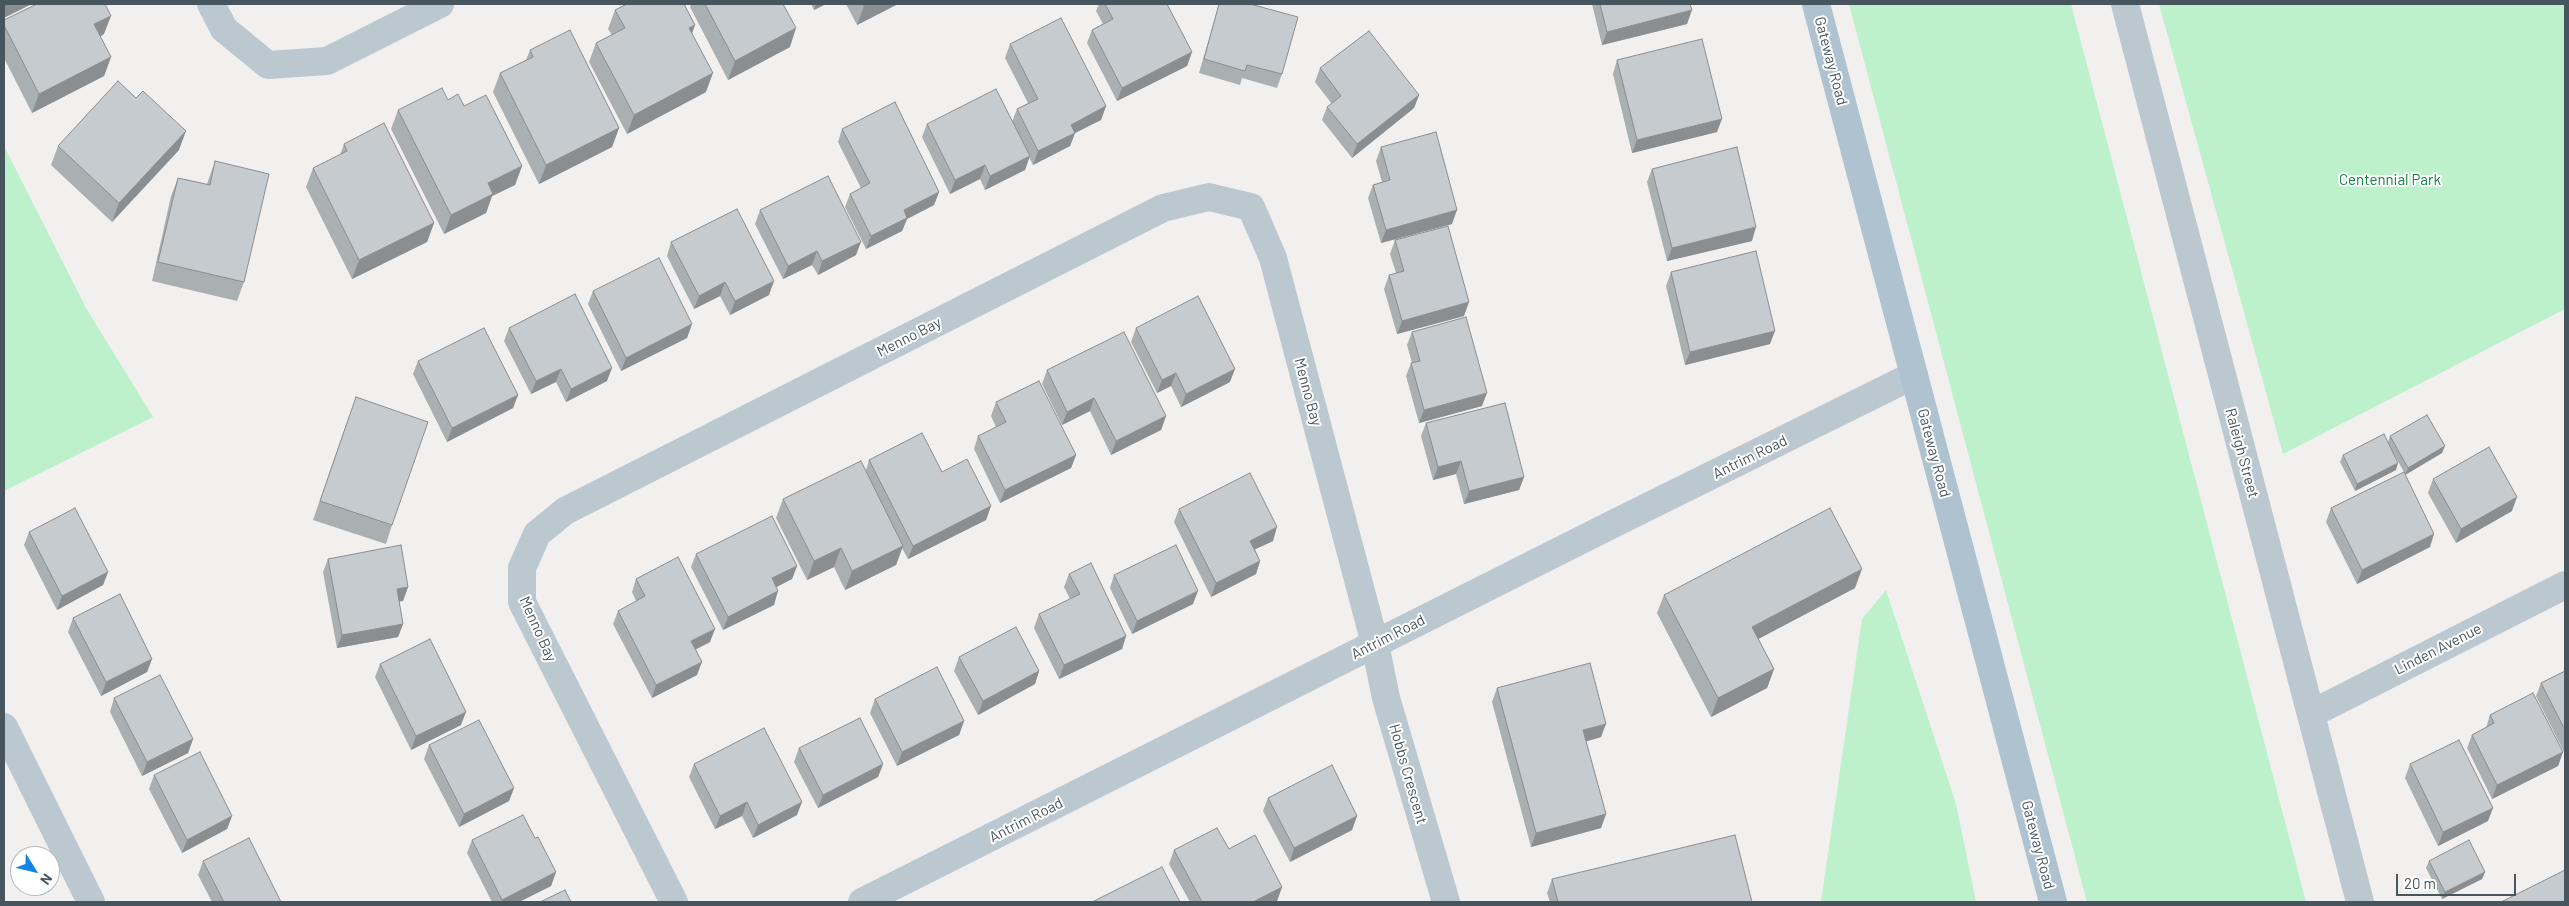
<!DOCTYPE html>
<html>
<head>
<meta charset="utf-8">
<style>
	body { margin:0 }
	#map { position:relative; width:2569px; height:906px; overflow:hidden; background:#f2efef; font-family:Barlow,sans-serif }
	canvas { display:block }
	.frame { position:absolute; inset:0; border:5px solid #46555e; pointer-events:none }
	.north { position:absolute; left:10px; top:846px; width:50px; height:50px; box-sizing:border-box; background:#fff; border:1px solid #b5bbbf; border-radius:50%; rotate:126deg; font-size:14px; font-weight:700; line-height:20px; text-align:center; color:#46555e }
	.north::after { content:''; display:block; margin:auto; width:18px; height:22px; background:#1285e9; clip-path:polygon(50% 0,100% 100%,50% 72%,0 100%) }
	.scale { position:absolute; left:2396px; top:874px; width:120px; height:22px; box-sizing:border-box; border:2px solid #46555e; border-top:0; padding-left:6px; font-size:15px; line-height:18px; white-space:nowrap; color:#46555e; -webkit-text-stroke:4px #fff; paint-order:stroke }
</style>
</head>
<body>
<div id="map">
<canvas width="2569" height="906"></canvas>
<div class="frame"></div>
<div class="north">N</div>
<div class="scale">20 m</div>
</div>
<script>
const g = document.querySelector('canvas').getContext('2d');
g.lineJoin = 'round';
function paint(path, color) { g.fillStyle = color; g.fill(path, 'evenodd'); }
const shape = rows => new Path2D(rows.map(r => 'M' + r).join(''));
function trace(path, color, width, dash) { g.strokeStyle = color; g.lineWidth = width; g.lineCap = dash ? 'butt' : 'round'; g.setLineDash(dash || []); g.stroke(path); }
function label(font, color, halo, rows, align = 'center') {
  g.font = font + ' Barlow,sans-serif'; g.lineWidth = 4; g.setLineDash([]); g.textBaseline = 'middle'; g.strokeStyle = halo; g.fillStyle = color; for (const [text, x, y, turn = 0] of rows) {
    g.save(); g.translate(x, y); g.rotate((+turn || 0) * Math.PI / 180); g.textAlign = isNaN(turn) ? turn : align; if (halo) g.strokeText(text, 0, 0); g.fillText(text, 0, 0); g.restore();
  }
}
paint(shape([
	[1849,4,2071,4,2306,902,2087,902],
	[2159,4,2565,4,2565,309,2283,454],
	[4,146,86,308,153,417,4,491],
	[1886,590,1956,804,1976,902,1821,902,1862,619]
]), '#bcf1cb');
trace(shape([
	[211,4,224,29,268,65,327,61,440,4],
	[2125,4,2360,902],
	[2311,714,2565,585],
	[4,727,91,902],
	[674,902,522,602,522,568,537,534,565,511,1163,208,1209,197,1251,207,1273,258,1375,644,1386,698,1446,902],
	[862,902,1613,524,1914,375]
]), '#bcc8cf', 28);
trace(shape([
	[1816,4,2053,902]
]), '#aec2cf', 28);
paint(shape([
	[691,4,783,4,790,47,728,80,690,7],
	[811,4,826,4,814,10],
	[846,4,898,4,857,25],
	[1099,4,1167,4,1192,52,1187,66,1117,101,1087,43,1092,30,1103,24,1096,11],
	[1219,4,1250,4,1282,74,1277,88,1242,78,1240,85,1199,73],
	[1592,4,1690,4,1687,24,1602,45],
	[615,10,695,25,692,33,706,92,627,134,589,62,596,43,612,35,608,29],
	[4,20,104,34,100,37,111,57,104,76,32,113,4,58],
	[1010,44,1106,106,1101,120,1075,133,1070,146,1033,165,1029,157,1025,170,985,190,980,179,950,194,922,137,927,124,1012,122,1017,109,1028,103,1005,58],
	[530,50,619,128,612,147,539,184,493,92,500,73,526,60],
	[1617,60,1717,132,1632,153,1613,74],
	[1320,68,1419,95,1414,108,1352,158,1322,120,1327,107,1332,104,1315,82],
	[136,98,179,150,112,222,51,165,58,146],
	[448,100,464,106,522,166,515,185,492,196,486,213,444,234,391,129,398,110],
	[842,129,939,192,934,205,907,219,902,231,866,249,845,207,850,194,861,188,838,142],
	[344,144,434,223,427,242,352,279,306,187,313,168,340,155],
	[1381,147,1452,224,1381,243,1368,198,1373,185,1382,182,1376,161],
	[215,161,244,282,237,301,152,281,171,196,178,178,207,184],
	[1652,169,1752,241,1667,261,1647,182],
	[760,210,856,255,818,275,812,265,783,279,755,224],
	[1395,240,1464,316,1397,334,1384,289,1389,275,1396,273,1390,254],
	[671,242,769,295,730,315,720,296,694,309,667,256],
	[1671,272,1770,344,1685,365,1666,286],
	[593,291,692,324,687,338,621,371,588,304],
	[509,328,607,381,566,402,556,382,531,394,504,341],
	[1136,328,1230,382,1181,407,1171,386,1157,393,1131,342],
	[1412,332,1482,406,1419,423,1406,376,1411,363,1412,363,1407,345],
	[418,361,518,395,513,408,447,442,413,374],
	[1047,370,1166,416,1161,430,1111,455,1090,411,1062,425,1042,384],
	[996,402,1076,455,1071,468,1000,503,974,449,978,436,996,427,991,416],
	[349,416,392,525,386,544,313,520],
	[1426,423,1524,477,1519,490,1464,504,1456,474,1433,480,1421,436],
	[2390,436,2442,453,2405,475,2430,547,2357,584,2326,522,2331,508,2404,472,2395,456,2396,470,2355,491,2340,462,2343,455,2388,442],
	[869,460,942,472,991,506,986,520,908,559,902,548,896,565,845,590,834,567,807,580,776,518,783,499,866,470],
	[2433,479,2512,511,2456,543,2428,493],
	[1179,509,1273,541,1255,549,1260,561,1256,574,1211,597,1174,522],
	[29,532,108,572,103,585,57,610,24,545],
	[696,554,797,566,792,579,776,587,774,605,723,630,691,567],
	[328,559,408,587,403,601,399,601,403,624,398,637,337,648,323,572],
	[1069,574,1126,636,1122,649,1059,679,1034,628,1039,614,1070,599,1064,587],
	[1114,575,1193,604,1132,634,1110,588],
	[636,579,710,642,695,650,697,675,652,698,613,624,618,611,636,601,632,592],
	[1855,588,1758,639,1774,669,1767,688,1711,717,1657,613,1664,595],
	[73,618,152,659,147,672,101,696,68,632],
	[959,657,1039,671,1035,684,978,715,954,671],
	[380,664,461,725,411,750,375,677],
	[2565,671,2565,754,2536,696,2541,683],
	[1497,688,1601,737,1586,741,1606,814,1601,828,1531,847,1492,702],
	[114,698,193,739,188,753,142,776,110,712],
	[875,699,964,721,959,735,897,766,870,713],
	[2490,715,2563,752,2558,766,2492,799,2467,748,2472,735,2486,728],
	[429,745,514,788,509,801,459,827,424,759],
	[799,748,883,764,878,777,818,808,794,762],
	[694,764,797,815,753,838,742,816,715,829,689,777],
	[2410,764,2488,821,2438,846,2405,778],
	[154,775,232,816,227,829,182,853,149,789],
	[1268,798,1357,816,1352,830,1290,862,1263,811],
	[535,838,556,872,551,886,519,902,492,902,467,853,472,840],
	[1229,849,1282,887,1277,901,1274,902,1190,902,1169,864,1174,850],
	[203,861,281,902,212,902,198,875],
	[2429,861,2485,872,2482,879,2442,899,2426,868],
	[1552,879,1752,902,1550,902,1547,893]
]), '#aaafb2');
paint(shape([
	[5,4,32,4,4,18,4,8],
	[816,4,826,4,814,10],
	[869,4,898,4,857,25,864,6],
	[1692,10,1687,24,1602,45,1607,32],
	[111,16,104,34,87,43,94,24],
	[695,25,688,44,689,28],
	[796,28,790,47,728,80,735,61],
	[1192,52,1187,66,1117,101,1122,88],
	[111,57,104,76,32,113,39,94],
	[713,73,706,92,627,134,634,115],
	[1419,95,1414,108,1352,158,1357,144],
	[1106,106,1101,120,1075,133,1070,146,1033,165,1038,151,1071,125],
	[1722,119,1717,132,1632,153,1637,140],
	[619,128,612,147,539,184,546,165],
	[186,131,179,150,112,222,119,203],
	[1030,156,1025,170,985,190,990,176],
	[985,165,980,179,950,194,955,180],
	[522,166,515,185,492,196,486,213,444,234,451,215,488,183],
	[939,192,934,205,907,219,902,231,866,249,871,236,904,210],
	[1457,210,1452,224,1381,243,1386,230],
	[434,223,427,242,352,279,359,260],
	[1756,227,1752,241,1667,261,1672,248],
	[861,242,856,255,818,275,822,261],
	[817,251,812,265,783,279,788,266],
	[774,281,769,295,730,315,735,301],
	[725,282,720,296,694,309,699,296],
	[1469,302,1464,316,1397,334,1402,321],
	[692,324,687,338,621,371,626,358],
	[1775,331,1770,344,1685,365,1690,352],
	[612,368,607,381,566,402,571,389],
	[561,369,556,382,531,394,536,381],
	[1235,369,1230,382,1181,407,1186,394],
	[1176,373,1171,386,1157,393,1162,380],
	[1487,393,1482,406,1419,423,1424,410],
	[518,395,513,408,447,442,452,428],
	[1094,398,1090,411,1062,425,1067,412],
	[1166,416,1161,430,1111,455,1116,441],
	[2445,446,2442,453,2405,475,2408,468],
	[1076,455,1071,468,1000,503,1005,490],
	[1461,461,1456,474,1433,480,1438,467],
	[2398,463,2396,470,2355,491,2357,484],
	[1524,477,1519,490,1464,504,1469,491],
	[2517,497,2512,511,2456,543,2461,529],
	[991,506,986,520,908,559,913,546],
	[1277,527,1273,541,1245,554,1250,541],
	[2434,534,2430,547,2357,584,2362,570],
	[903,546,896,565,845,590,852,571],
	[841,548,834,567,807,580,814,561],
	[1260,561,1256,574,1211,597,1216,583],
	[797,566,792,579,767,592,772,578],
	[1862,569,1855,588,1745,646,1752,627],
	[108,572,103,585,57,610,62,596],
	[408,587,403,601,392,603,397,589],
	[778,591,774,605,723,630,728,617],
	[1198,591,1193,604,1132,634,1137,621],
	[403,624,398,637,337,648,342,635],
	[715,629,710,642,686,654,691,641],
	[1126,636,1122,649,1059,679,1064,665],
	[152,659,147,672,101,696,106,682],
	[702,662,697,675,652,698,656,685],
	[1774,669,1767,688,1711,717,1718,698],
	[1039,671,1035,684,978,715,983,701],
	[466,712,461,725,411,750,416,736],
	[964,721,959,735,897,766,902,752],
	[1606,724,1601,737,1578,744,1583,730],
	[193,739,188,753,142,776,147,762],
	[2563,752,2558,766,2492,799,2497,785],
	[883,764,878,777,818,808,823,795],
	[514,788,509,801,459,827,464,814],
	[747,802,742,816,715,829,720,816],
	[802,802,797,815,753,838,758,825],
	[2493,808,2488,821,2438,846,2443,832],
	[1606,814,1601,828,1531,847,1536,833],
	[232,816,227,829,182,853,187,840],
	[1357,816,1352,830,1290,862,1294,848],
	[556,872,551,886,519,902,501,902,502,900],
	[2485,872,2482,879,2442,899,2445,892],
	[1282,887,1277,901,1274,902,1253,902]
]), '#8b8e91');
const building = shape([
	[37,4,105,4,111,16,94,24,111,57,39,94,4,25,4,20,37,4],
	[627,4,684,4,695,25,689,28,713,73,634,115,596,43,625,28,615,10,627,4],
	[705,4,783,4,796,28,735,61,705,4],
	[863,4,869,4,864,6,863,4],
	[1105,4,1167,4,1192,52,1122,88,1092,30,1113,19,1105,4],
	[1219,4,1250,4,1298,17,1282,74,1247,65,1245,71,1204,59,1219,4],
	[1600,4,1690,4,1692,10,1607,32,1600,4],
	[1061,18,1106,106,1071,125,1075,133,1038,151,1017,109,1038,99,1010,44,1061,18],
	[570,30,619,128,546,165,500,73,533,57,530,50,570,30],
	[1369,31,1419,95,1357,144,1327,107,1341,96,1320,68,1369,31],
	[1702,39,1722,119,1637,140,1617,60,1702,39],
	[118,81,136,98,143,91,186,131,119,203,58,146,118,81],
	[442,88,448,100,458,94,464,106,486,95,522,166,488,183,493,194,451,215,398,110,442,88],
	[996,89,1030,156,990,176,985,165,955,180,927,124,996,89],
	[895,102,939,192,904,210,907,218,871,236,850,194,870,183,842,129,895,102],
	[384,123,434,223,359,260,313,168,347,151,344,144,384,123],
	[1436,132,1457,210,1386,230,1373,185,1390,180,1381,147,1436,132],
	[1737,147,1756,227,1672,248,1652,169,1737,147],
	[215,161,269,174,244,282,158,262,178,178,210,185,215,161],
	[828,176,861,242,822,261,817,251,788,266,760,210,828,176],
	[737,209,774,281,735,301,725,282,699,296,671,242,737,209],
	[1448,226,1469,302,1402,321,1389,275,1404,271,1395,240,1448,226],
	[1756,251,1775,331,1690,352,1671,272,1756,251],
	[659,258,692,324,626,358,593,291,659,258],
	[575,294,612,368,571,389,561,369,536,381,509,328,575,294],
	[1198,296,1235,369,1186,394,1176,373,1162,380,1136,328,1198,296],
	[1466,317,1487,393,1424,410,1411,363,1420,361,1412,332,1466,317],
	[484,328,518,395,452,428,418,361,484,328],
	[1124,332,1166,416,1116,441,1094,398,1067,412,1047,370,1124,332],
	[1039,381,1076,455,1005,490,978,436,1006,422,996,402,1039,381],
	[356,397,428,422,392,525,320,501,356,397],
	[1505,403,1524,477,1469,491,1461,461,1438,467,1426,423,1505,403],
	[2427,415,2445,446,2408,468,2390,436,2427,415],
	[922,433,942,472,967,459,991,506,913,546,869,460,922,433],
	[2384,434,2398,463,2357,484,2343,455,2384,434],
	[2489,447,2517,497,2461,529,2433,479,2489,447],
	[861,461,903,546,852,571,841,548,814,561,783,499,861,461],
	[2404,472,2434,534,2362,570,2331,508,2404,472],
	[1250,473,1277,527,1250,541,1260,561,1216,583,1179,509,1250,473],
	[75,508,108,572,62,596,29,532,75,508],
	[1830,508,1862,569,1752,627,1774,669,1718,698,1664,595,1830,508],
	[772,516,797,566,772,578,778,591,728,617,696,554,772,516],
	[401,545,408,587,397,589,403,624,342,635,328,559,401,545],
	[1176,545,1198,591,1137,621,1114,575,1176,545],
	[678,557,715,629,691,641,702,662,656,685,618,611,645,596,636,579,678,557],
	[1091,563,1126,636,1064,665,1039,614,1080,594,1069,574,1091,563],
	[120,594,152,659,106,682,73,618,120,594],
	[1016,627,1039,671,983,701,959,657,1016,627],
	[430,639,466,712,416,736,380,664,430,639],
	[1590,663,1606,724,1583,730,1606,814,1536,833,1497,688,1590,663],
	[937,667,964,721,902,752,875,699,937,667],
	[2565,671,2565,730,2541,683,2565,671],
	[160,675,193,739,147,762,114,698,160,675],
	[2533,693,2563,752,2497,785,2472,735,2494,723,2490,715,2533,693],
	[860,718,883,764,823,795,799,748,860,718],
	[479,720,514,788,464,814,429,745,479,720],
	[764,728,802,802,758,825,747,802,720,816,694,764,764,728],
	[2459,740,2493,808,2443,832,2410,764,2459,740],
	[200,752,232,816,187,840,154,775,200,752],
	[1332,765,1357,816,1294,848,1268,798,1332,765],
	[523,815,535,838,538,837,556,872,502,900,472,840,523,815],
	[1217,828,1229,849,1255,835,1282,887,1253,902,1202,902,1174,850,1217,828],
	[1735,835,1752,902,1558,902,1552,879,1735,835],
	[249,838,281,902,224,902,203,861,249,838],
	[2469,840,2485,872,2445,892,2429,861,2469,840],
	[1162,867,1180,902,1092,902,1162,867],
	[2565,870,2565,902,2501,902,2565,870],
	[565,890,571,902,540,902,565,890]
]);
paint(building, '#c6cbcf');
trace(building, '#8b8e91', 1);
label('15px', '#46555e', '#fff', [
	["Gateway Road",1831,61,75],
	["Menno Bay",909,337,-27],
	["Menno Bay",1308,392,75],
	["Gateway Road",1934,453,75],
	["Raleigh Street",2242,453,75],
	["Antrim Road",1750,457,-26],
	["Menno Bay",538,629,66],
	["Antrim Road",1388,637,-27],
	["Linden Avenue",2438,649,-27],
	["Hobbs Crescent",1408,774,74],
	["Antrim Road",1026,820,-27],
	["Gateway Road",2038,845,75]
]);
label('15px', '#138340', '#fff', [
	["Centennial Park",2390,180]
]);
</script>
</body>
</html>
